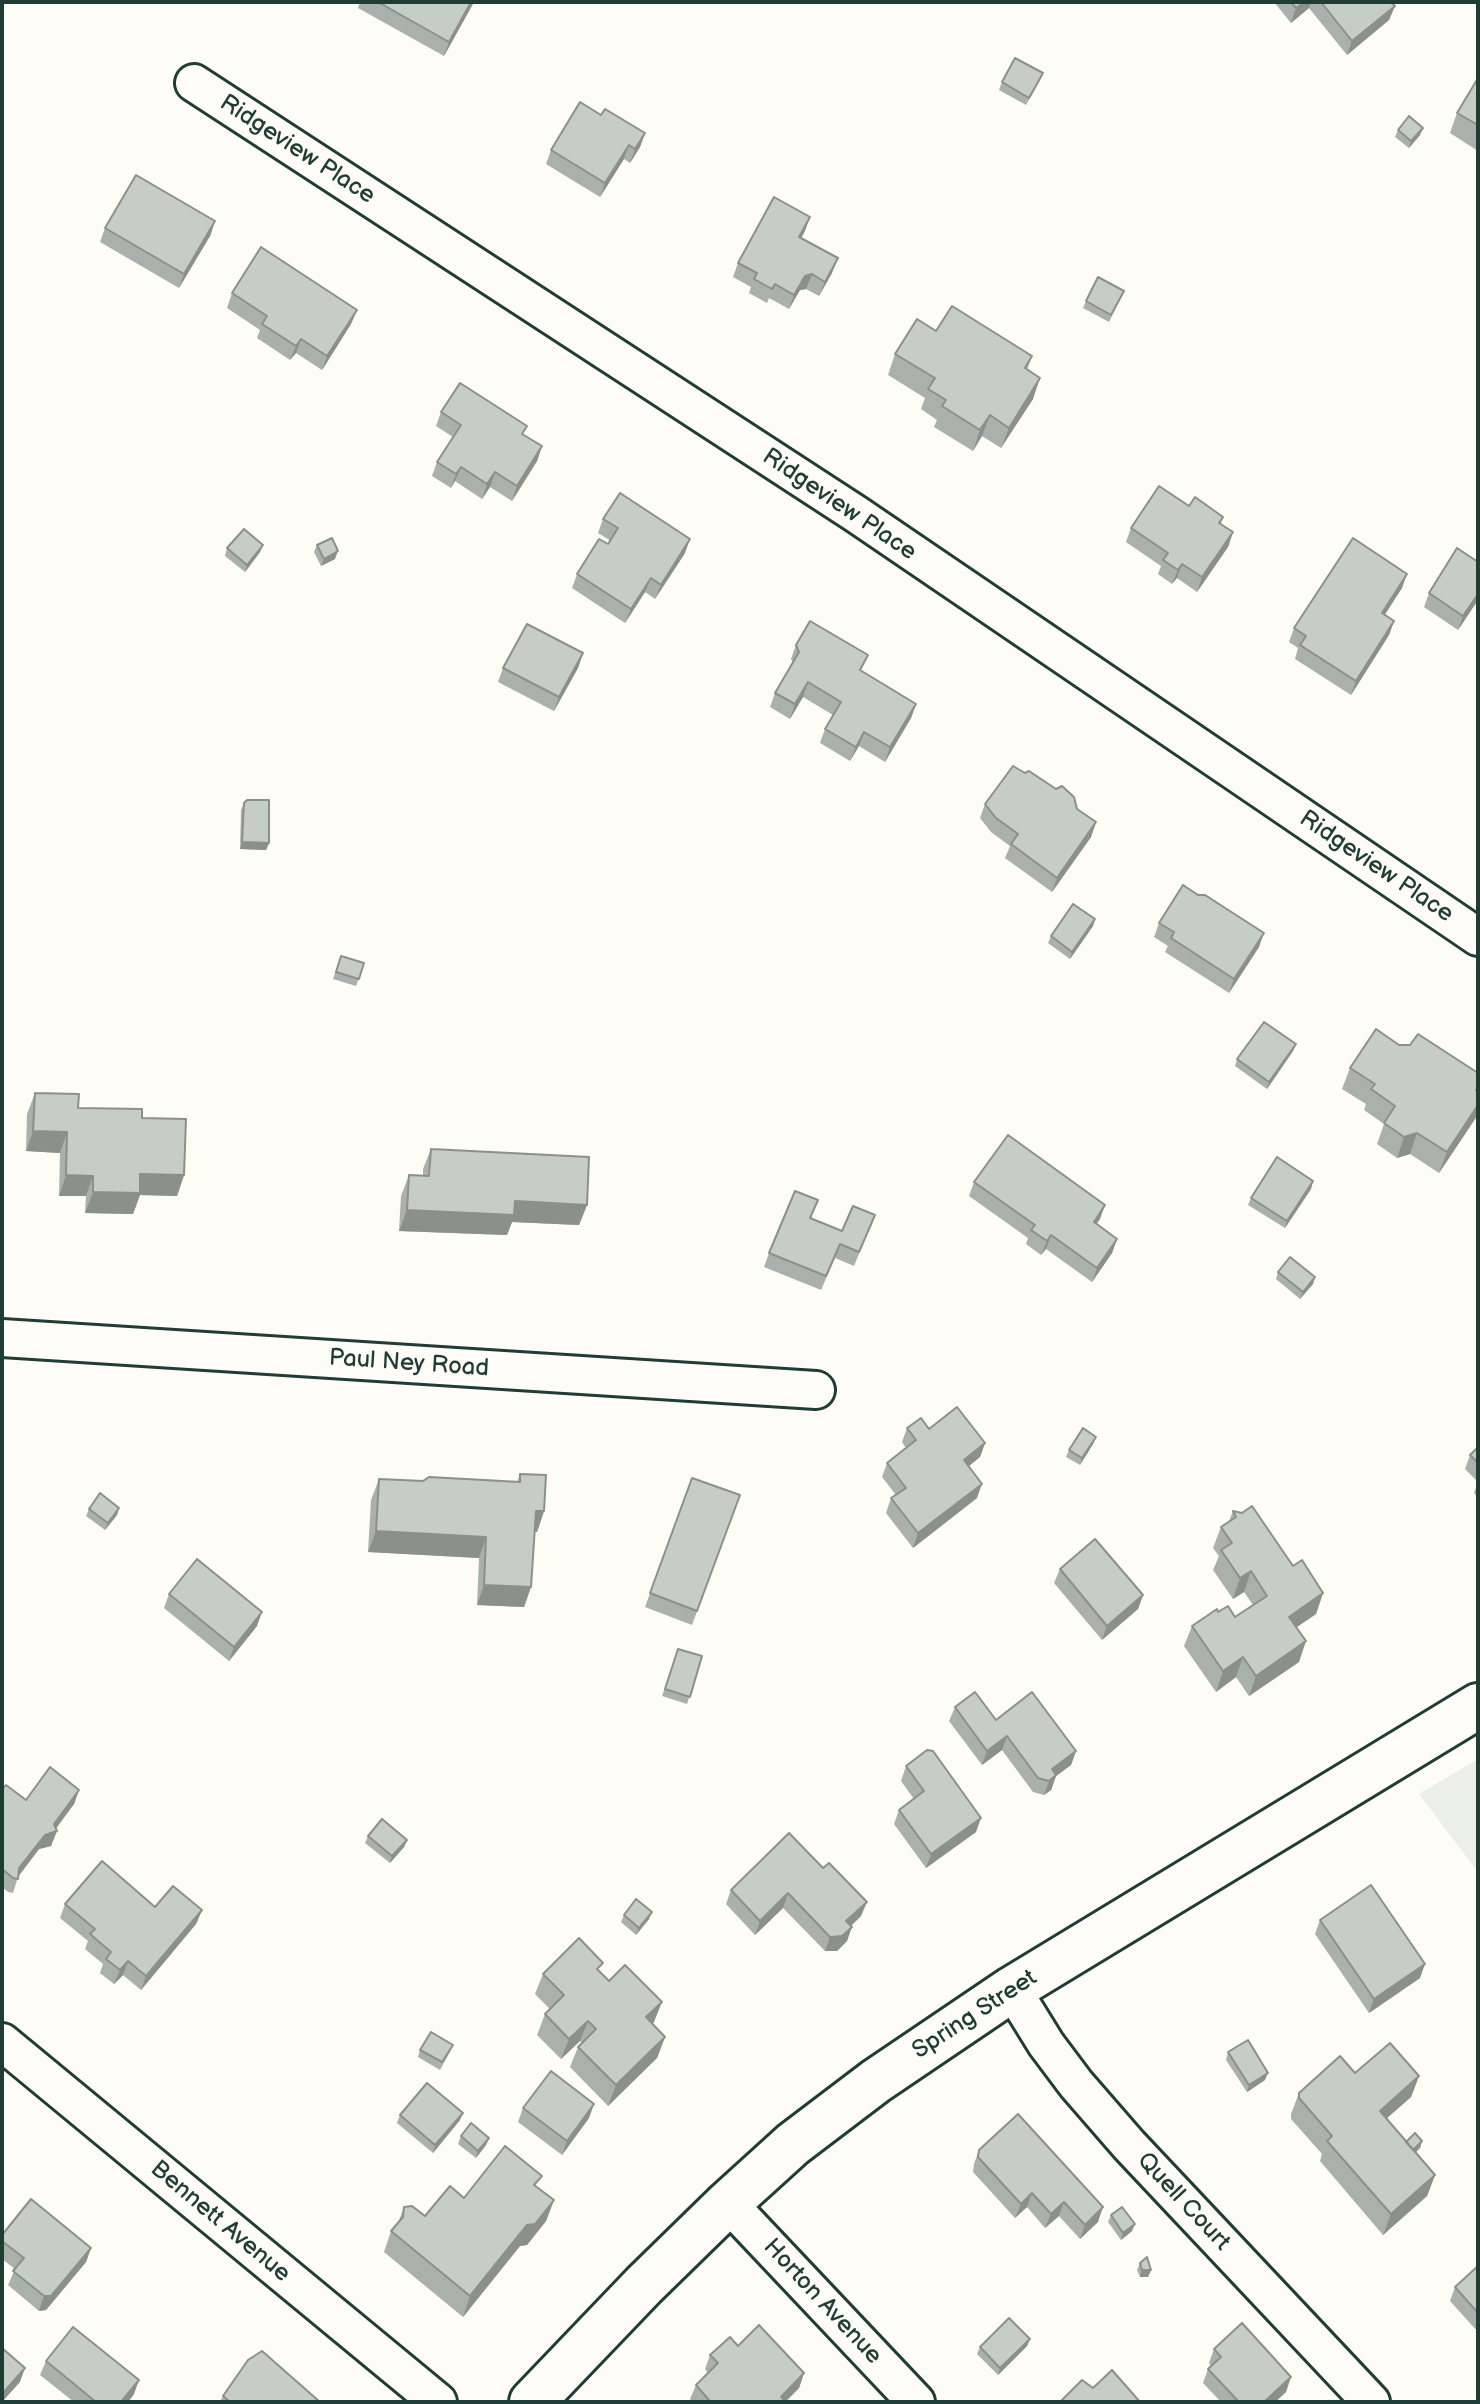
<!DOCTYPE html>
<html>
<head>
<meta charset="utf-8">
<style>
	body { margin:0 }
	#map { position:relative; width:1480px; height:2404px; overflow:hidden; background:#fdfcf7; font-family:"Balsamiq Sans",sans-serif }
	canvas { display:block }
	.frame { position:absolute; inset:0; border:4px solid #1f3d34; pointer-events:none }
</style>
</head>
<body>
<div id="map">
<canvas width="1480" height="2404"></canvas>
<div class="frame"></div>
</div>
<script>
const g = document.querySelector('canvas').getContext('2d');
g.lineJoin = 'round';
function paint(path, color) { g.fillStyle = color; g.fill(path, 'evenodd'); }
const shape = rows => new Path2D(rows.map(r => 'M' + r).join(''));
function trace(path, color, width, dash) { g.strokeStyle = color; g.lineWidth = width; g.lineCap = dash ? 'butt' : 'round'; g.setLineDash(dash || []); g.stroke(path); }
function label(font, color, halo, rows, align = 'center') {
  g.font = font + ' "Balsamiq Sans",sans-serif'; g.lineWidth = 8; g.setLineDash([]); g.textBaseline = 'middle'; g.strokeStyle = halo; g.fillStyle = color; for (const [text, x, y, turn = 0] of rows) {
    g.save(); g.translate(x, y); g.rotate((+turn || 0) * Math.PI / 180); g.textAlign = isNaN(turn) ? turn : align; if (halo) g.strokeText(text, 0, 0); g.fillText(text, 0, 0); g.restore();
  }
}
paint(shape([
	[1478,1759,1478,1872,1419,1794]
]), '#eceee9');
const street = shape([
	[194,83,856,514,1478,937],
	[2,1338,816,1390],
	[1012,1989,1046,2044,1076,2084,1129,2145,1371,2402],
	[2,2042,438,2402],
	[728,2203,916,2402]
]);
const secondary = shape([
	[532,2402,644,2285,728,2203,793,2144,876,2081,1012,1989,1478,1706]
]);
trace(street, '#1f3d34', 42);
trace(secondary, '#1f3d34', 50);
trace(street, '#fdfcf7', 36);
trace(secondary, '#fdfcf7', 44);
paint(shape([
	[360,2,474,2,444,56,358,8],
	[1274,2,1391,2,1395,6,1389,20,1347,55,1309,8,1291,23],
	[1478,78,1478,151,1450,133,1457,113],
	[1040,80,1026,105,999,90,1002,82],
	[601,115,645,133,640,147,630,163,624,159,600,197,546,164,551,150],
	[1398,130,1420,135,1409,148,1395,137],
	[215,221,210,236,179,288,100,242,105,228],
	[805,231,801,238,832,273,819,296,806,289,800,290,789,309,769,298,767,303,749,293,751,287,733,277,738,263],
	[1124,291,1109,322,1083,308,1086,301],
	[232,293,357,310,351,324,322,370,296,353,290,360,257,338,260,330,227,308],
	[936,331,1032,356,1027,370,1033,399,1001,448,982,436,973,451,934,427,937,420,921,409,925,398,888,375,895,354],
	[441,412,524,435,542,446,537,461,512,501,490,487,482,499,455,481,451,488,432,476,437,462,453,437,436,426],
	[1189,506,1223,517,1221,524,1233,532,1228,547,1197,592,1177,578,1172,584,1158,574,1161,566,1126,542,1131,528],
	[603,519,685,553,655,599,645,592,625,623,572,588,577,574,608,544,611,541,598,533],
	[263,545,260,552,245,572,225,556,227,548],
	[317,545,335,559,321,566,314,552],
	[1402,588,1385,615,1394,621,1389,635,1351,695,1295,659,1298,648,1289,642,1294,628],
	[1429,593,1478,600,1458,630,1424,607],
	[796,645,862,672,916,704,911,718,885,762,859,746,850,761,820,743,825,729,833,715,803,697,790,719,770,707,775,693,793,663,791,659],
	[583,653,578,668,554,711,498,682,503,668],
	[1025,773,1096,822,1091,837,1052,892,1005,858,1010,846,991,832,980,818,985,804],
	[244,803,269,843,266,850,240,849,241,810],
	[1198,895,1259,947,1229,993,1165,952,1168,946,1154,937,1159,923],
	[1095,919,1093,926,1070,959,1048,943,1051,936],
	[341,956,364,963,356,986,333,979],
	[1296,1044,1293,1051,1267,1089,1235,1066,1237,1059],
	[1350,1068,1477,1116,1439,1173,1410,1154,1397,1158,1377,1144,1384,1124,1364,1110,1366,1104,1342,1089],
	[35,1093,78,1108,142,1118,184,1175,177,1196,140,1195,133,1214,85,1213,86,1196,59,1196,60,1153,26,1151,27,1114],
	[431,1149,587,1205,579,1225,512,1222,507,1235,399,1231,401,1196,409,1175,423,1176,423,1169],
	[1313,1181,1311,1189,1285,1228,1248,1205,1251,1198],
	[974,1182,1100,1219,1096,1224,1117,1239,1112,1253,1092,1282,1046,1249,1041,1255,1026,1244,1028,1238,969,1196],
	[875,1215,854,1266,835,1258,821,1290,764,1267,769,1253,811,1218,842,1231],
	[1278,1272,1315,1277,1313,1284,1300,1299,1276,1279],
	[907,1428,929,1429,985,1443,980,1457,969,1466,977,1498,913,1548,886,1513,891,1498,896,1495,882,1477,887,1463,906,1448,902,1442],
	[1096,1437,1093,1444,1080,1465,1066,1457,1069,1450],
	[1478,1447,1478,1498,1474,1493,1478,1482,1465,1469,1470,1455],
	[520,1474,544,1511,537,1532,535,1532,531,1587,524,1607,477,1605,479,1558,368,1552,371,1500,379,1479,423,1481,517,1482],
	[692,1478,740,1495,692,1625,645,1607],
	[119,1508,117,1515,105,1530,86,1516,89,1509],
	[1233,1511,1323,1593,1316,1614,1297,1627,1299,1662,1249,1696,1236,1677,1216,1692,1184,1646,1192,1626,1218,1612,1235,1617,1253,1605,1244,1592,1233,1599,1213,1570,1219,1556,1213,1548,1221,1527,1229,1521],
	[1060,1569,1143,1595,1138,1609,1102,1640,1054,1583],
	[169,1594,257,1626,229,1661,164,1608],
	[678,1649,702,1656,687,1704,662,1696],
	[955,1707,996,1720,1076,1751,1071,1765,1056,1776,1051,1790,1044,1795,1033,1792,1002,1750,982,1765,949,1721],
	[906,1766,976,1832,926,1868,894,1824,899,1810,914,1799,901,1781],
	[2,1790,26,1800,79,1790,74,1804,56,1829,51,1846,39,1849,18,1877,13,1893,8,1892,2,1887],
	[789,1833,861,1916,851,1926,847,1941,837,1951,825,1951,783,1908,755,1935,726,1904,731,1890],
	[368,1836,407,1840,404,1847,390,1863,365,1843],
	[65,1904,155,1907,202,1910,196,1924,141,1990,123,1975,114,1984,100,1973,103,1964,85,1949,88,1941,60,1918],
	[624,1915,649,1919,636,1935,621,1922],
	[1320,1920,1420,1978,1369,2013,1315,1934],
	[600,1972,654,2022,652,2024,665,2037,657,2058,608,2106,570,2067,578,2047,582,2043,580,2041,561,2059,537,2035,545,2014,550,2009,535,1994,543,1974],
	[453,2045,450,2052,440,2070,418,2057,420,2050],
	[1228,2052,1265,2080,1247,2092,1226,2060],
	[1355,2073,1419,2076,1411,2097,1386,2119,1406,2142,1422,2141,1420,2148,1415,2152,1435,2175,1427,2196,1383,2235,1320,2161,1322,2154,1291,2119,1291,2114,1299,2093],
	[523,2108,589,2118,562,2155,518,2122],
	[400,2115,460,2120,433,2153,397,2123],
	[461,2136,489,2138,486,2145,476,2158,458,2144],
	[979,2150,1098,2222,1080,2239,1059,2216,1045,2228,1027,2207,1015,2218,973,2172,974,2164],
	[538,2187,554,2200,546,2221,527,2245,520,2246,463,2317,384,2252,391,2231,398,2223,404,2207,425,2216,464,2198],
	[1111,2215,1132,2231,1121,2240,1108,2222],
	[2,2241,91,2248,86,2262,46,2310,39,2311,8,2285,15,2269,2,2259],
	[1140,2263,1151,2270,1148,2277,1140,2277,1137,2270],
	[1478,2266,1478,2332,1450,2301,1455,2287],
	[1030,2339,1027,2346,998,2375,977,2354,980,2347],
	[738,2346,804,2373,799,2388,786,2402,693,2402,690,2399,696,2385,708,2373,705,2369,710,2355],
	[1214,2349,1286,2392,1275,2402,1221,2402,1203,2383,1208,2369,1211,2366,1209,2363],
	[46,2361,134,2394,128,2402,74,2402,40,2375],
	[223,2396,320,2402,220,2402]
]), '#aab0ab');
paint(shape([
	[471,2,474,2,444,56,449,42],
	[1304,2,1311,2,1309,8,1291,23,1296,8],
	[1395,6,1389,20,1347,55,1352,41],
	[1423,128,1420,135,1409,148,1411,141],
	[645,133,640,147,630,163,635,149],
	[629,145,624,159,600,197,605,183],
	[810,217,805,231,794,251,799,237],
	[215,221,210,236,179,288,184,274],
	[838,258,832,273,819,296,825,282],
	[812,274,806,289,800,290,789,309,794,295,805,276],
	[357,310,351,324,322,370,327,356],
	[301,339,296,353,290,360,296,346],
	[1040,378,1033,399,1001,448,1009,428],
	[990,415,982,436,973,451,980,430],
	[542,446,537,461,512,501,517,486],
	[461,467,455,481,451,488,456,474],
	[495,472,490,487,482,499,487,484],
	[1233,532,1228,547,1197,592,1202,577],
	[690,539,685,553,655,599,661,585],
	[263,545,260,552,245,572,247,565],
	[338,551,335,559,321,566,324,559],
	[1182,564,1177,578,1172,584,1178,570],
	[1407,574,1402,588,1376,627,1382,613],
	[651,578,645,592,625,623,631,609],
	[1478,594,1478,600,1458,630,1463,616],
	[1394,621,1389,635,1351,695,1356,681],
	[583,653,578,668,554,711,559,697],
	[808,682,803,697,790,719,795,704],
	[916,704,911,718,885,762,890,747],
	[864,732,859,746,850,761,856,747],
	[1096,822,1091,837,1052,892,1057,878],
	[242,842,269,843,266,850,240,849],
	[1095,919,1093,926,1070,959,1072,952],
	[1264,933,1259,947,1229,993,1234,979],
	[1296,1044,1293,1051,1267,1089,1269,1082],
	[1478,1105,1477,1116,1439,1173,1447,1152],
	[33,1131,67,1132,60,1153,26,1151],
	[1417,1133,1410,1154,1397,1158,1404,1137],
	[140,1174,184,1175,177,1196,140,1195,133,1214,85,1213,93,1192],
	[66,1175,93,1176,86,1196,59,1196],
	[1313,1181,1311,1189,1285,1228,1287,1221],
	[515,1201,587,1205,579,1225,512,1222,507,1235,399,1231,407,1210],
	[1105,1205,1100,1219,1088,1236,1094,1222],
	[1051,1235,1046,1249,1041,1255,1047,1241],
	[1117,1239,1112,1253,1092,1282,1097,1268],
	[1315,1277,1313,1284,1300,1299,1303,1292],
	[1096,1437,1093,1444,1080,1465,1082,1458],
	[985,1443,980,1457,959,1474,964,1460],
	[982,1484,977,1498,913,1548,918,1533],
	[119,1508,117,1515,105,1530,108,1523],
	[536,1511,544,1511,537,1532,528,1532],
	[376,1531,486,1537,479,1558,368,1552],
	[1251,1571,1244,1592,1233,1599,1240,1578],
	[484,1585,531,1587,524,1607,477,1605],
	[1323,1593,1316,1614,1282,1637,1289,1617],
	[1143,1595,1138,1609,1102,1640,1107,1626],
	[262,1612,257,1626,229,1661,234,1647],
	[1306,1641,1299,1662,1249,1696,1256,1676],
	[1243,1657,1236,1677,1216,1692,1223,1671],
	[1007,1736,1002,1750,982,1765,987,1751],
	[1076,1751,1071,1765,1056,1776,1051,1790,1044,1795,1049,1781,1052,1769],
	[79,1790,74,1804,52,1833,57,1831,51,1846,39,1849,17,1878,19,1868],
	[981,1818,976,1832,926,1868,931,1854],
	[407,1840,404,1847,390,1863,392,1856],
	[788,1893,783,1908,755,1935,760,1921],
	[867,1902,861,1916,841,1935,846,1921],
	[202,1910,196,1924,141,1990,146,1976],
	[652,1912,649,1919,636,1935,639,1928],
	[852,1927,847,1941,837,1951,825,1951,830,1937],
	[128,1961,123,1975,114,1984,120,1970],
	[1425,1964,1420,1978,1369,2013,1374,1999],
	[662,2002,654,2022,638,2038,646,2017],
	[588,2021,580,2041,561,2059,569,2039],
	[665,2037,657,2058,608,2106,616,2085],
	[1268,2073,1265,2080,1247,2092,1249,2085],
	[1419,2076,1411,2097,1372,2131,1380,2111],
	[594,2104,589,2118,562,2155,567,2141],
	[463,2113,460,2120,433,2153,435,2145],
	[489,2138,486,2145,476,2158,478,2151],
	[1422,2141,1420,2148,1410,2158,1412,2150],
	[1435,2175,1427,2196,1383,2235,1391,2214],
	[1032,2193,1027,2207,1015,2218,1021,2204],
	[554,2200,546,2221,527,2245,520,2246,463,2317,470,2296,527,2225],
	[1064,2202,1059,2216,1045,2228,1051,2214],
	[1103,2207,1098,2222,1080,2239,1085,2225],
	[1135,2224,1132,2231,1121,2240,1123,2233],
	[91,2248,86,2262,46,2310,39,2311,44,2296],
	[1142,2270,1151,2270,1148,2277,1140,2277],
	[1030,2339,1027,2346,998,2375,1000,2368],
	[25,2368,20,2382,2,2402,2,2394],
	[804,2373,799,2388,784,2402,781,2397],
	[1291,2377,1286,2392,1275,2402,1264,2402],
	[139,2380,134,2394,128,2402,121,2402]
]), '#8b908b');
const building = shape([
	[378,2,471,2,449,42,378,2],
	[1291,2,1304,2,1296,8,1291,2],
	[1321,2,1391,2,1395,6,1352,41,1321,2],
	[1015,58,1043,73,1029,98,1002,82,1015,58],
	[1478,78,1478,125,1457,113,1478,78],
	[580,102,601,115,605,109,645,133,635,149,629,145,605,183,551,150,580,102],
	[1409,116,1423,128,1411,141,1398,130,1409,116],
	[136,175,215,221,184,274,105,228,136,175],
	[774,197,810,217,799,237,838,258,825,282,812,274,805,276,794,295,775,284,772,289,754,279,757,273,738,263,774,197],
	[261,247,357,310,327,356,301,339,296,346,262,324,267,316,232,293,261,247],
	[1098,277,1124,291,1111,315,1086,301,1098,277],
	[952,306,1032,356,1025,368,1040,378,1009,428,990,415,980,430,942,406,946,400,928,389,935,378,895,354,917,319,936,331,952,306],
	[460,383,527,426,522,434,542,446,517,486,495,472,487,484,461,467,456,474,437,462,461,425,441,412,460,383],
	[1159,486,1189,506,1195,497,1223,517,1219,523,1233,532,1202,577,1182,564,1178,570,1163,560,1168,553,1131,528,1159,486],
	[620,493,690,539,661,585,651,578,631,609,577,574,599,539,608,544,618,528,603,519,620,493],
	[244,529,263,545,247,565,227,548,244,529],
	[332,538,338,551,324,559,317,545,332,538],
	[1353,538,1407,574,1382,613,1394,621,1356,681,1300,645,1306,636,1294,628,1353,538],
	[1457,548,1478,562,1478,594,1463,616,1429,593,1457,548],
	[810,621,868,655,860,670,916,704,890,747,864,732,856,747,825,729,841,702,808,682,795,704,775,693,799,652,796,645,810,621],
	[527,624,583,653,559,697,503,668,527,624],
	[1013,766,1025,773,1029,771,1056,789,1062,786,1074,797,1077,809,1096,822,1057,878,1011,844,1018,834,996,818,985,804,1013,766],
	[247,800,269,800,269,843,242,842,244,803,247,800],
	[1183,885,1198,895,1205,895,1264,933,1234,979,1171,938,1174,932,1159,923,1183,885],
	[1073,904,1095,919,1072,952,1051,936,1073,904],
	[341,956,364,963,359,979,336,972,341,956],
	[1264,1022,1296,1044,1269,1082,1237,1059,1264,1022],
	[1376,1029,1399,1045,1410,1045,1418,1034,1478,1073,1478,1087,1476,1090,1478,1091,1478,1105,1447,1152,1417,1133,1404,1137,1384,1123,1395,1106,1371,1089,1375,1084,1350,1068,1376,1029],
	[35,1093,79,1094,78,1108,142,1109,142,1118,186,1119,184,1175,140,1174,140,1193,93,1192,93,1176,66,1175,67,1132,33,1131,35,1093],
	[1008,1135,1105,1205,1094,1222,1117,1239,1097,1268,1051,1235,1047,1241,1031,1230,1035,1225,974,1182,1008,1135],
	[431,1149,589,1157,587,1205,515,1201,514,1215,407,1210,409,1175,429,1176,431,1149],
	[1277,1157,1313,1181,1287,1221,1251,1198,1277,1157],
	[795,1191,818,1200,810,1218,842,1231,853,1206,875,1215,859,1252,840,1244,826,1276,769,1253,795,1191],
	[1290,1257,1315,1277,1303,1292,1278,1272,1290,1257],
	[957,1407,985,1443,964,1460,982,1484,918,1533,891,1498,906,1488,887,1463,916,1440,907,1428,921,1418,929,1429,957,1407],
	[1083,1428,1096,1437,1082,1458,1069,1450,1083,1428],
	[1478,1447,1478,1463,1470,1455,1478,1447],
	[520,1474,546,1475,544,1511,536,1511,531,1587,484,1585,486,1537,376,1531,379,1479,423,1481,429,1477,520,1482,520,1474],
	[692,1478,740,1495,697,1611,650,1593,692,1478],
	[100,1493,119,1508,108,1523,89,1509,100,1493],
	[1252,1506,1293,1566,1302,1560,1323,1593,1289,1617,1306,1641,1256,1676,1243,1657,1223,1671,1192,1626,1217,1609,1218,1612,1228,1606,1235,1617,1267,1596,1251,1571,1240,1578,1221,1550,1232,1543,1221,1527,1236,1517,1233,1511,1242,1513,1252,1506],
	[1095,1539,1143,1595,1107,1626,1060,1569,1095,1539],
	[197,1559,262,1612,234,1647,169,1594,197,1559],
	[678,1649,702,1656,690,1697,665,1689,678,1649],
	[975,1692,996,1720,1032,1692,1076,1751,1052,1769,1056,1775,1049,1781,1038,1778,1007,1736,987,1751,955,1707,975,1692],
	[927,1750,933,1751,981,1818,931,1854,899,1810,924,1791,906,1766,927,1750],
	[50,1767,79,1790,54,1824,57,1831,45,1835,19,1868,18,1879,13,1878,2,1869,2,1790,6,1785,26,1800,50,1767],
	[382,1819,407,1840,392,1856,368,1836,382,1819],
	[789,1833,823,1868,829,1863,867,1902,846,1921,852,1927,842,1936,830,1937,788,1893,760,1921,731,1890,789,1833],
	[102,1861,155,1907,173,1886,202,1910,146,1976,128,1961,120,1970,106,1959,111,1952,90,1934,95,1929,65,1904,102,1861],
	[1371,1885,1425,1964,1374,1999,1320,1920,1371,1885],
	[636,1899,652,1912,639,1928,624,1915,636,1899],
	[579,1938,603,1963,597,1969,609,1981,625,1965,662,2002,646,2017,665,2037,616,2085,578,2047,596,2029,588,2021,569,2039,545,2014,564,1995,543,1974,579,1938],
	[431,2032,453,2045,442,2062,420,2050,431,2032],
	[1248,2040,1268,2073,1249,2085,1228,2052,1248,2040],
	[1390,2043,1419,2076,1380,2111,1435,2175,1391,2214,1327,2141,1332,2136,1299,2098,1299,2093,1340,2056,1355,2073,1390,2043],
	[551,2071,594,2104,567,2141,523,2108,551,2071],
	[427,2083,463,2113,435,2145,400,2115,427,2083],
	[1018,2114,1103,2207,1085,2225,1064,2202,1051,2214,1032,2193,1021,2204,978,2157,979,2150,1018,2114],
	[471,2123,489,2138,478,2151,461,2136,471,2123],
	[1415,2133,1422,2141,1413,2150,1406,2142,1415,2133],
	[505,2146,542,2176,534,2185,554,2200,535,2224,527,2225,470,2296,391,2231,403,2217,404,2207,412,2206,425,2216,450,2186,464,2198,505,2146],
	[31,2199,91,2248,51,2296,44,2296,13,2271,24,2258,2,2241,2,2235,31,2199],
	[1122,2207,1135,2224,1123,2233,1111,2215,1122,2207],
	[1147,2257,1151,2270,1142,2270,1140,2263,1147,2257],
	[1478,2266,1478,2313,1455,2287,1478,2266],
	[1009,2318,1030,2339,1000,2368,980,2347,1009,2318],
	[1242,2323,1291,2377,1264,2402,1239,2402,1208,2369,1221,2357,1214,2349,1242,2323],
	[759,2325,804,2373,781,2397,786,2402,707,2402,709,2400,696,2385,718,2363,710,2355,730,2337,738,2346,759,2325],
	[73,2327,139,2380,121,2402,96,2402,46,2361,73,2327],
	[2,2348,25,2368,2,2394,2,2348],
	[262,2351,320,2402,230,2402,223,2396,248,2360,262,2351],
	[1112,2370,1140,2402,1060,2402,1082,2380,1093,2388,1112,2370]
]);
paint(building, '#c6cdc7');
trace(building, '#8b908b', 2);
label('24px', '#1f3d34', '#fdfcf7', [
	["Ridgeview Place",297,150,33],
	["Ridgeview Place",839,505,34],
	["Ridgeview Place",1376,867,34],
	["Paul Ney Road",409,1364,4],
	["Spring Street",975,2015,-33],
	["Quell Court",1183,2202,47],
	["Bennett Avenue",220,2222,40],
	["Horton Avenue",822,2302,47]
]);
</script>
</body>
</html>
